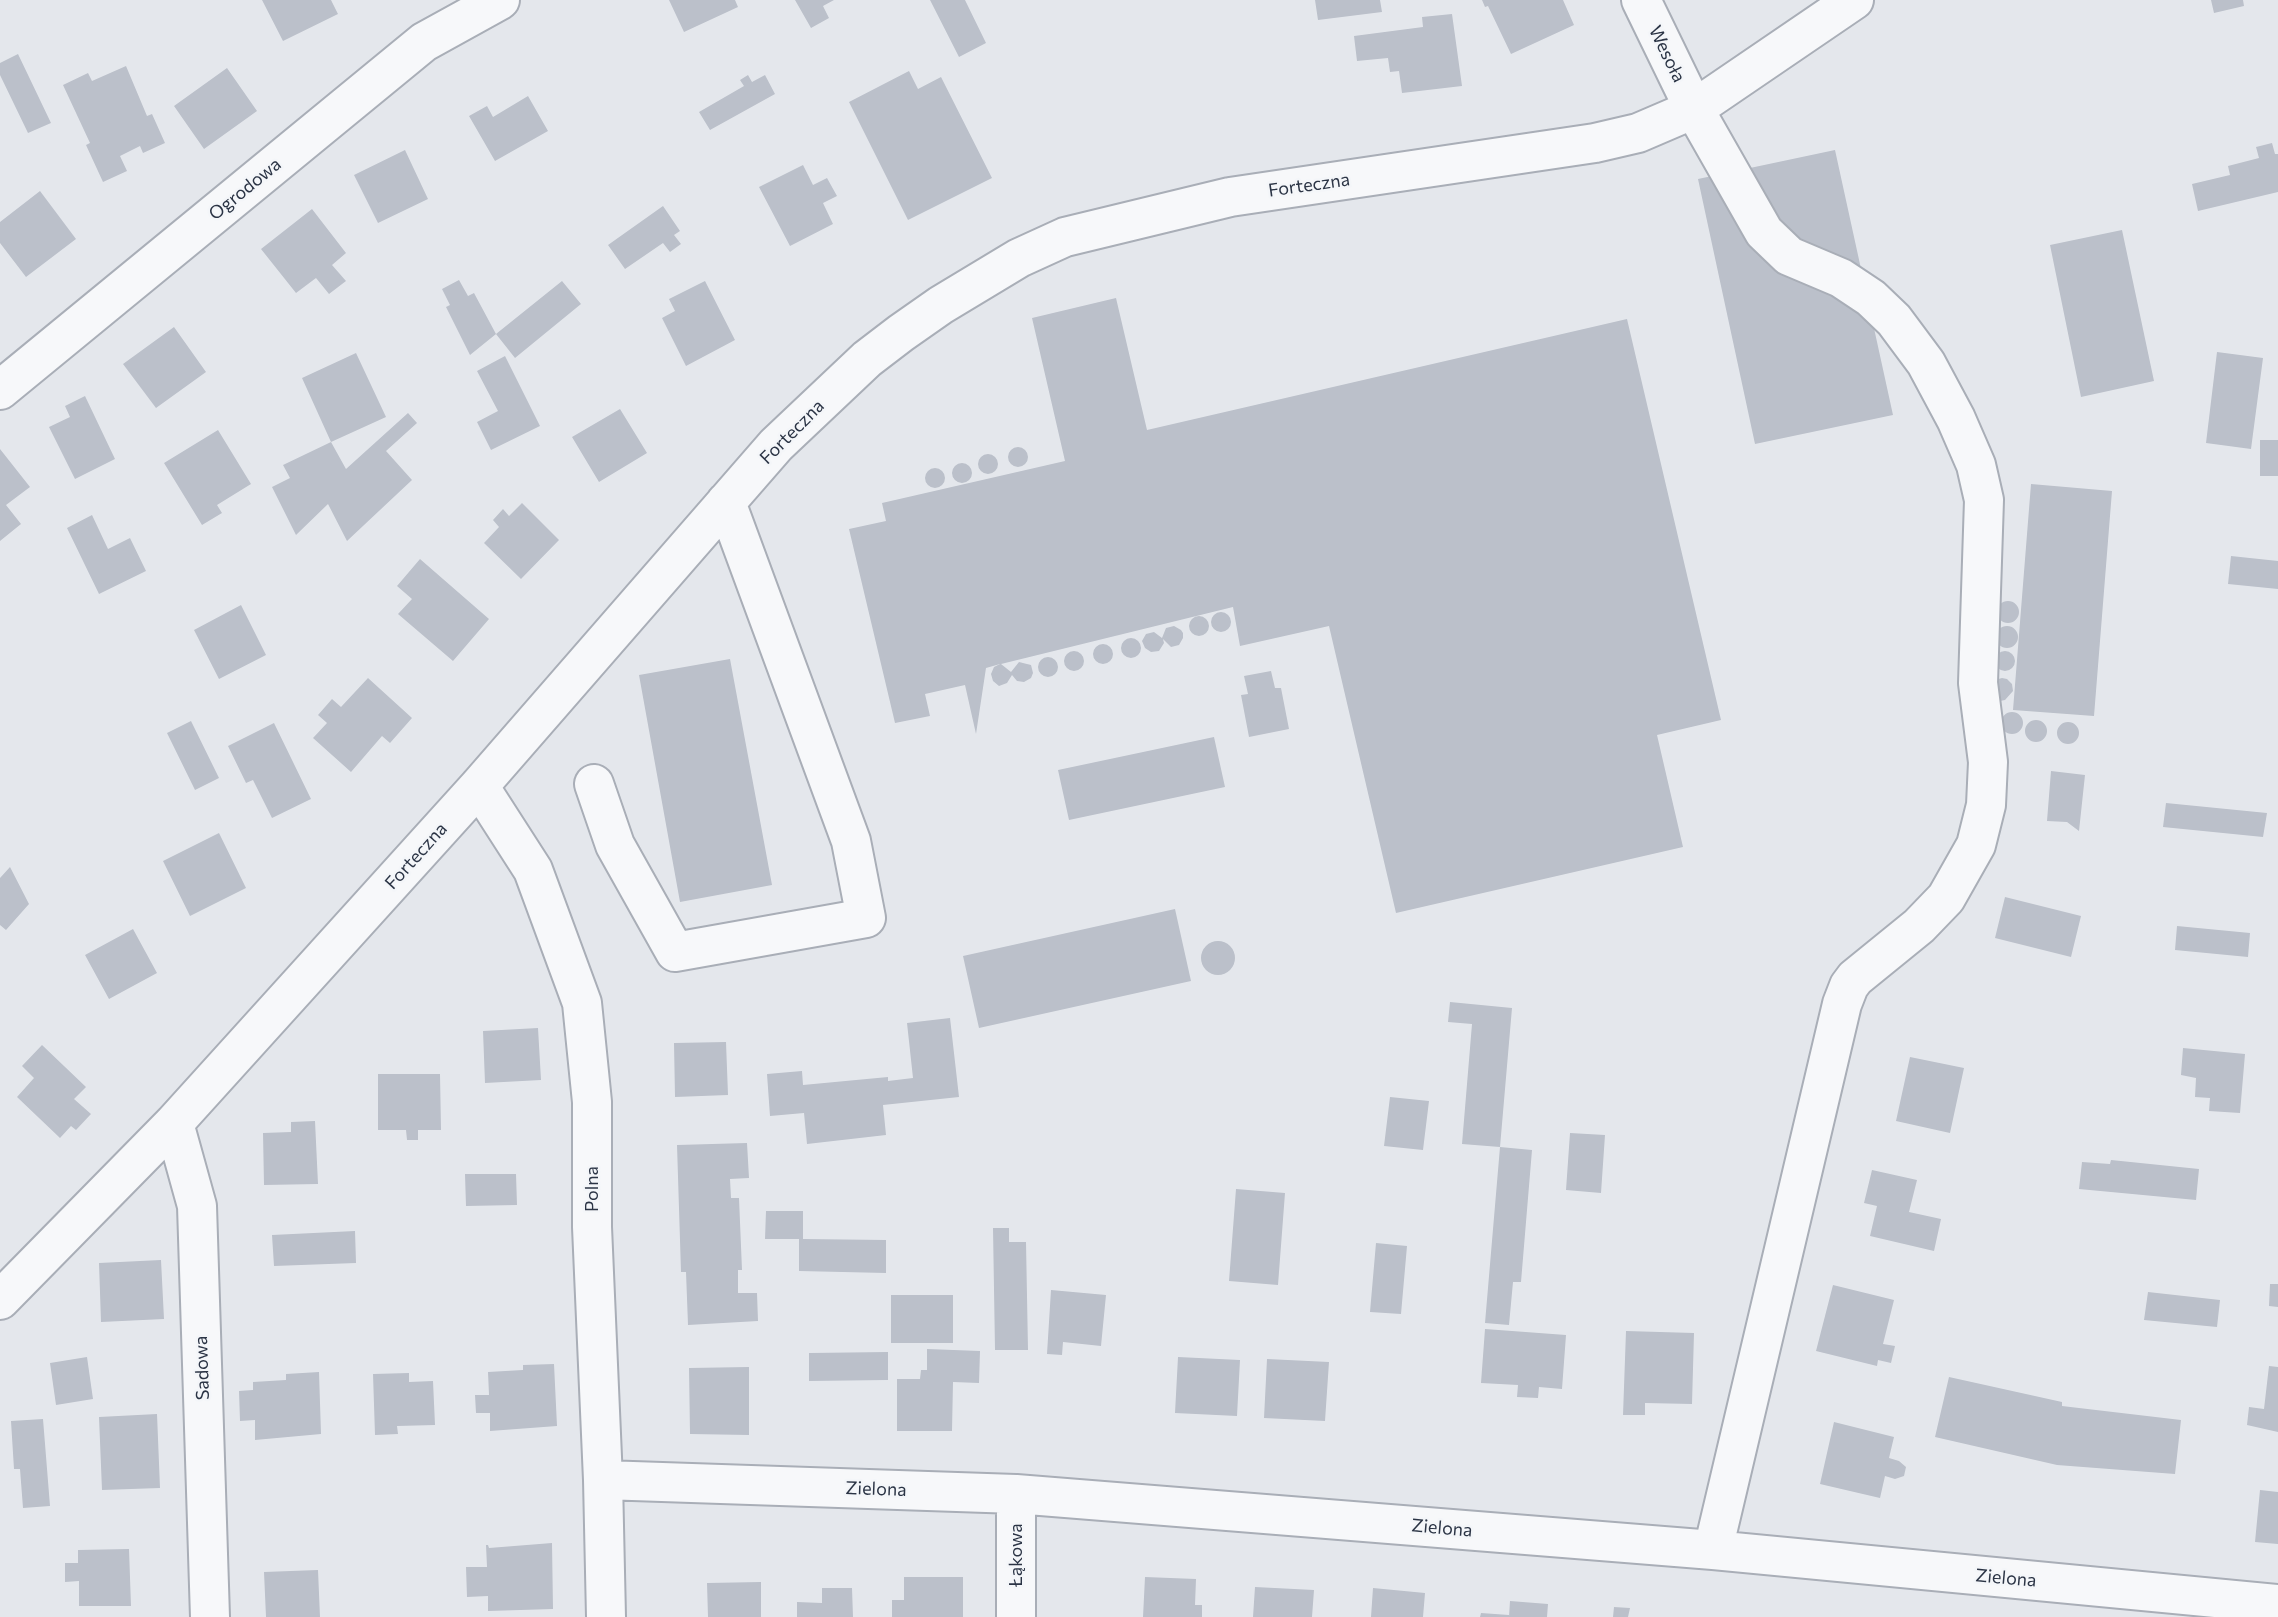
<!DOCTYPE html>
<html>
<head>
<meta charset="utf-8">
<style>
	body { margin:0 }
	canvas { display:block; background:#e4e7ec }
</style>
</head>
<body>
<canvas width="2278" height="1617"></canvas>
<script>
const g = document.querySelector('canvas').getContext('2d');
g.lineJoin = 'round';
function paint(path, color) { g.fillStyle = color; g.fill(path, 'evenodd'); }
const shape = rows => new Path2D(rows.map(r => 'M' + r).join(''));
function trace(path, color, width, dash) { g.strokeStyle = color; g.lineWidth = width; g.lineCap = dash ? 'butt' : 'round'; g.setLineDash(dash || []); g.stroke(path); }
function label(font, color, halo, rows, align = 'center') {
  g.font = font + ' Commissioner,sans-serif'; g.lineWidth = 5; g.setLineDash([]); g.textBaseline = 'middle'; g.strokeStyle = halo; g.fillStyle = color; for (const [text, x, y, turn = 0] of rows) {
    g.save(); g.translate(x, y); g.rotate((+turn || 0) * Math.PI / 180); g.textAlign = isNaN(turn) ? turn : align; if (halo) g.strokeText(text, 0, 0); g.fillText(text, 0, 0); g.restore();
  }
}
paint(shape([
	[262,0,331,0,338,14,283,41],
	[669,0,735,0,738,7,684,32],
	[795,0,834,0,823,6,829,18,811,28],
	[930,0,965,0,986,43,959,57],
	[1315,0,1380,0,1382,12,1318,20],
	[1482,0,1563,0,1574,25,1511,54,1488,6,1485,7],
	[2211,0,2243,0,2244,6,2214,13],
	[1452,14,1462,86,1402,93,1399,71,1390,72,1388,58,1357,61,1354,36,1423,27,1422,17],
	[18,54,51,123,28,133,0,75,0,63],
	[126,66,147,116,152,114,165,143,143,153,140,146,120,156,127,171,103,182,86,145,90,143,63,85,88,73,92,81],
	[227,68,257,111,204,149,174,106],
	[909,71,918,89,941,77,992,178,908,220,849,102],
	[748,75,752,82,765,75,775,94,710,130,699,112,744,86,740,80],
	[528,96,548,131,495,161,469,116,487,106,493,117],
	[2272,143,2275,154,2278,154,2278,192,2198,211,2192,184,2230,175,2228,166,2259,158,2256,147],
	[405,150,428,199,378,223,354,175],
	[1835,150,1893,415,1755,444,1698,179],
	[803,165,813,185,827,178,837,196,823,203,833,224,790,246,759,187],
	[40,191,76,239,26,277,0,243,0,222],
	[663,206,680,231,674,235,681,244,670,252,663,243,625,269,608,245],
	[312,209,346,253,332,265,346,281,329,294,316,278,296,293,261,249],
	[2122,230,2154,381,2081,397,2050,245],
	[459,280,468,296,474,293,496,334,562,281,581,304,515,358,496,334,470,355,446,307,450,305,442,289],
	[705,281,735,340,686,366,662,318,675,311,669,299],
	[1116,298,1147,430,1627,319,1721,720,1657,735,1683,847,1396,913,1329,626,1240,646,1233,607,1001,664,1011,672,1019,662,1031,665,1033,673,1031,678,1024,682,1017,681,1012,675,1007,683,999,686,993,681,991,674,994,667,1000,664,986,668,976,734,965,685,925,694,930,716,895,723,849,529,886,521,882,503,1065,461,1032,318],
	[174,327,206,372,156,408,123,364],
	[2217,352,2263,358,2251,449,2206,443],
	[356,353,386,417,331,442,346,469,408,413,417,423,386,451,412,480,347,541,328,504,296,535,272,487,290,478,283,465,331,442,302,378],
	[505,356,540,426,491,450,477,422,498,411,477,371],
	[85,396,115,459,75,479,49,427,70,417,65,406],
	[620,409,647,453,599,482,572,437],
	[218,430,251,484,217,505,222,513,202,525,164,463],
	[2260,440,2278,440,2278,476,2260,476],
	'1008 457a10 10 0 1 1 20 0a10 10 0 1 1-20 0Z',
	[0,449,30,487,6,505,21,524,0,541],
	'978 464a10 10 0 1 1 20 0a10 10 0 1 1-20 0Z',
	'952 473a10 10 0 1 1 20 0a10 10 0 1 1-20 0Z',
	'925 478a10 10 0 1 1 20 0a10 10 0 1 1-20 0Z',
	[2031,484,2112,491,2094,716,2013,710],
	[522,503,559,540,521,579,484,543,499,527,493,520,503,509,509,516],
	[92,515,108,549,130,538,146,571,99,594,67,528],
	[2231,556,2278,561,2278,589,2228,584],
	[420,559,489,619,453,661,398,614,412,599,397,586],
	'1997 612a11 11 0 1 1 22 0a11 11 0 1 1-22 0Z',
	[241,605,266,655,219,679,194,630],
	'1211 622a10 10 0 1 1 20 0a10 10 0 1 1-20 0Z',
	'1189 626a10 10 0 1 1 20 0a10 10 0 1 1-20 0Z',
	[1174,626,1181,630,1183,633,1183,638,1179,645,1171,647,1163,639,1164,643,1159,651,1151,652,1145,648,1142,641,1146,634,1154,632,1162,638,1166,628],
	'1996 637a11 11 0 1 1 22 0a11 11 0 1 1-22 0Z',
	'1121 648a10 10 0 1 1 20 0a10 10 0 1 1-20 0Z',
	'1093 654a10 10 0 1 1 20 0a10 10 0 1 1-20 0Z',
	'1995 661a10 10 0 1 1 20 0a10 10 0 1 1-20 0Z',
	'1064 661a10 10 0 1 1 20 0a10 10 0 1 1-20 0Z',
	'1038 667a10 10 0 1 1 20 0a10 10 0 1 1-20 0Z',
	[730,659,772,885,680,902,639,675],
	[1271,671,1275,688,1281,688,1289,729,1249,737,1241,695,1248,694,1244,676],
	[368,678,412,718,390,743,382,736,351,772,313,738,327,723,318,715,332,699,341,707],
	[2002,678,2007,679,2012,684,2013,691,2005,700,2000,701,1993,697,1995,680],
	'2001 723a11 11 0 1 1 22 0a11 11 0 1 1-22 0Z',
	'2025 731a11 11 0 1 1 22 0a11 11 0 1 1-22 0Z',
	[191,721,219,778,195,790,167,733],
	'2057 733a11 11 0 1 1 22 0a11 11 0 1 1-22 0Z',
	[274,723,311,799,272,818,253,780,246,783,228,746],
	[1214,737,1225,787,1069,820,1058,770],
	[2051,771,2085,775,2079,831,2067,822,2047,821],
	[2166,803,2267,813,2263,837,2163,827],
	[219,833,246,888,190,916,163,861],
	[10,867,29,904,6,930,0,925,0,878],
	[2005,897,2081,916,2071,957,1995,938],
	[1175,909,1191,981,979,1028,963,956],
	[2177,926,2250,933,2248,957,2175,950],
	[133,929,157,973,109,999,85,955],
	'1201 958a17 17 0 1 1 34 0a17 17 0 1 1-34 0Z',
	[1450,1002,1512,1008,1500,1147,1532,1150,1521,1282,1513,1282,1509,1325,1485,1323,1500,1147,1462,1144,1472,1024,1448,1022],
	[950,1018,959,1097,883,1105,886,1135,807,1144,804,1113,770,1116,767,1074,802,1071,803,1085,888,1077,888,1081,913,1078,907,1023],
	[538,1028,541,1080,485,1083,483,1031],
	[726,1042,728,1095,675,1097,674,1043],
	[42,1045,86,1087,74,1099,91,1114,76,1130,71,1126,60,1138,17,1097,34,1078,22,1066],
	[2183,1048,2245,1054,2240,1113,2209,1111,2210,1098,2195,1097,2196,1078,2181,1075],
	[1910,1057,1964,1068,1950,1133,1896,1121],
	[378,1074,440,1074,441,1130,418,1130,418,1140,407,1140,406,1130,378,1130],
	[1390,1097,1429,1101,1423,1150,1384,1146],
	[315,1121,318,1184,264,1185,263,1133,291,1132,291,1122],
	[1570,1133,1605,1135,1601,1193,1566,1190],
	[747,1143,749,1178,730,1179,731,1198,739,1198,742,1270,738,1270,738,1293,757,1293,758,1321,688,1325,686,1272,681,1272,677,1145],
	[2111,1160,2199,1169,2196,1200,2079,1189,2082,1162,2110,1164],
	[1872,1170,1917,1180,1909,1212,1941,1219,1934,1251,1870,1236,1877,1206,1864,1203],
	[465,1174,516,1174,517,1205,466,1206],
	[1236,1189,1285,1193,1278,1285,1229,1281],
	[766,1211,803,1211,803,1239,886,1240,886,1273,799,1271,799,1239,765,1239],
	[993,1228,1009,1228,1009,1242,1026,1242,1028,1350,995,1350],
	[355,1231,356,1263,274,1266,272,1235],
	[1376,1243,1407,1246,1401,1314,1370,1312],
	[161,1260,164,1319,101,1322,99,1263],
	[2270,1284,2278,1284,2278,1307,2269,1306],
	[1833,1285,1894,1300,1883,1344,1895,1346,1891,1363,1878,1360,1877,1366,1816,1351],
	[1051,1290,1106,1295,1101,1346,1063,1342,1062,1355,1047,1354],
	[2148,1292,2220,1300,2217,1327,2144,1320],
	[891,1295,953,1295,953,1343,891,1343],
	[1485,1329,1566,1335,1562,1389,1539,1387,1538,1398,1517,1397,1518,1385,1481,1383],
	[1626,1331,1694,1333,1692,1404,1645,1403,1645,1415,1623,1415],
	[927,1349,980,1351,979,1383,953,1382,952,1431,897,1431,897,1379,920,1379,921,1370,927,1370],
	[888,1352,888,1380,809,1381,809,1353],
	[87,1357,93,1399,56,1405,50,1363],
	[1178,1357,1240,1360,1237,1416,1175,1413],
	[1267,1359,1329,1362,1325,1421,1264,1418],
	[554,1364,557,1426,490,1431,490,1413,476,1413,475,1395,489,1395,488,1372,523,1370,523,1365],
	[2269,1366,2278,1367,2278,1432,2247,1425,2249,1407,2264,1409],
	[749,1367,749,1435,690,1434,689,1368],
	[319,1372,321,1434,255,1440,255,1420,240,1421,239,1391,253,1390,253,1382,286,1380,286,1374],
	[409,1373,409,1382,433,1381,435,1425,397,1426,398,1434,375,1435,373,1374],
	[1949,1377,2062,1402,2062,1406,2181,1420,2175,1474,2057,1465,1935,1437],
	[157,1414,160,1488,102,1490,99,1417],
	[43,1419,50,1506,23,1508,20,1469,14,1469,11,1421],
	[1834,1422,1894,1437,1889,1458,1899,1461,1906,1467,1904,1476,1895,1479,1885,1476,1880,1498,1820,1484],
	[2260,1490,2278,1492,2278,1544,2255,1542],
	[552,1543,553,1609,488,1611,488,1596,467,1597,466,1567,487,1567,486,1545,488,1545,489,1548],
	[129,1549,131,1606,79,1606,79,1581,65,1582,65,1563,78,1563,78,1550],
	[318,1570,320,1617,266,1617,264,1572],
	[904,1577,963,1577,963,1617,892,1617,892,1600,904,1600],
	[1145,1577,1196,1579,1195,1605,1202,1605,1202,1617,1143,1617],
	[761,1582,761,1617,708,1617,707,1583],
	[1255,1587,1314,1590,1312,1617,1253,1617],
	[822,1588,852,1588,853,1617,797,1617,797,1602,822,1603],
	[1373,1588,1425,1593,1423,1617,1371,1617],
	[1510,1601,1548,1604,1547,1617,1509,1617],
	[1614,1607,1630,1608,1628,1617,1613,1617],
	[1481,1613,1509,1615,1509,1617,1480,1617]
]), '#bbc0ca');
const minor = shape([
	[1641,0,1694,109,1764,232,1789,256,1841,278,1871,298,1894,320,1926,363,1956,419,1976,465,1984,500,1978,683,1988,762,1986,805,1976,845,1946,898,1919,926,1855,978,1849,986,1842,1004,1713,1550],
	[0,390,424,42,500,0],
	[594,784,615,845,675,952,866,918,851,841,726,502],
	[479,786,533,870,582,1003,592,1102,592,1227,603,1480,606,1617],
	[174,1123,197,1206,210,1617],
	[0,1300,174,1123,479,786,776,445,867,359,901,333,941,305,1019,258,1065,237,1230,197,1595,143,1638,133,1694,109,1854,0],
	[603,1480,1016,1494,1713,1550,2278,1604],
	[1016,1617,1016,1494]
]);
trace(minor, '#a9aeb7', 42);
trace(minor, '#f7f8fa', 38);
label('18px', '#2b3445', '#f4f6f9', [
	["Wesoła",1667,54,64],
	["Forteczna",1309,185,-8],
	["Ogrodowa",245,189,-39],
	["Forteczna",792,432,-45],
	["Forteczna",416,856,-48],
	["Polna",592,1189,-90],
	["Sadowa",202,1368,-92],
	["Zielona",876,1489,2],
	["Zielona",1442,1528,5],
	["Łąkowa",1016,1555,-90],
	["Zielona",2006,1578,5]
]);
</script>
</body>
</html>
